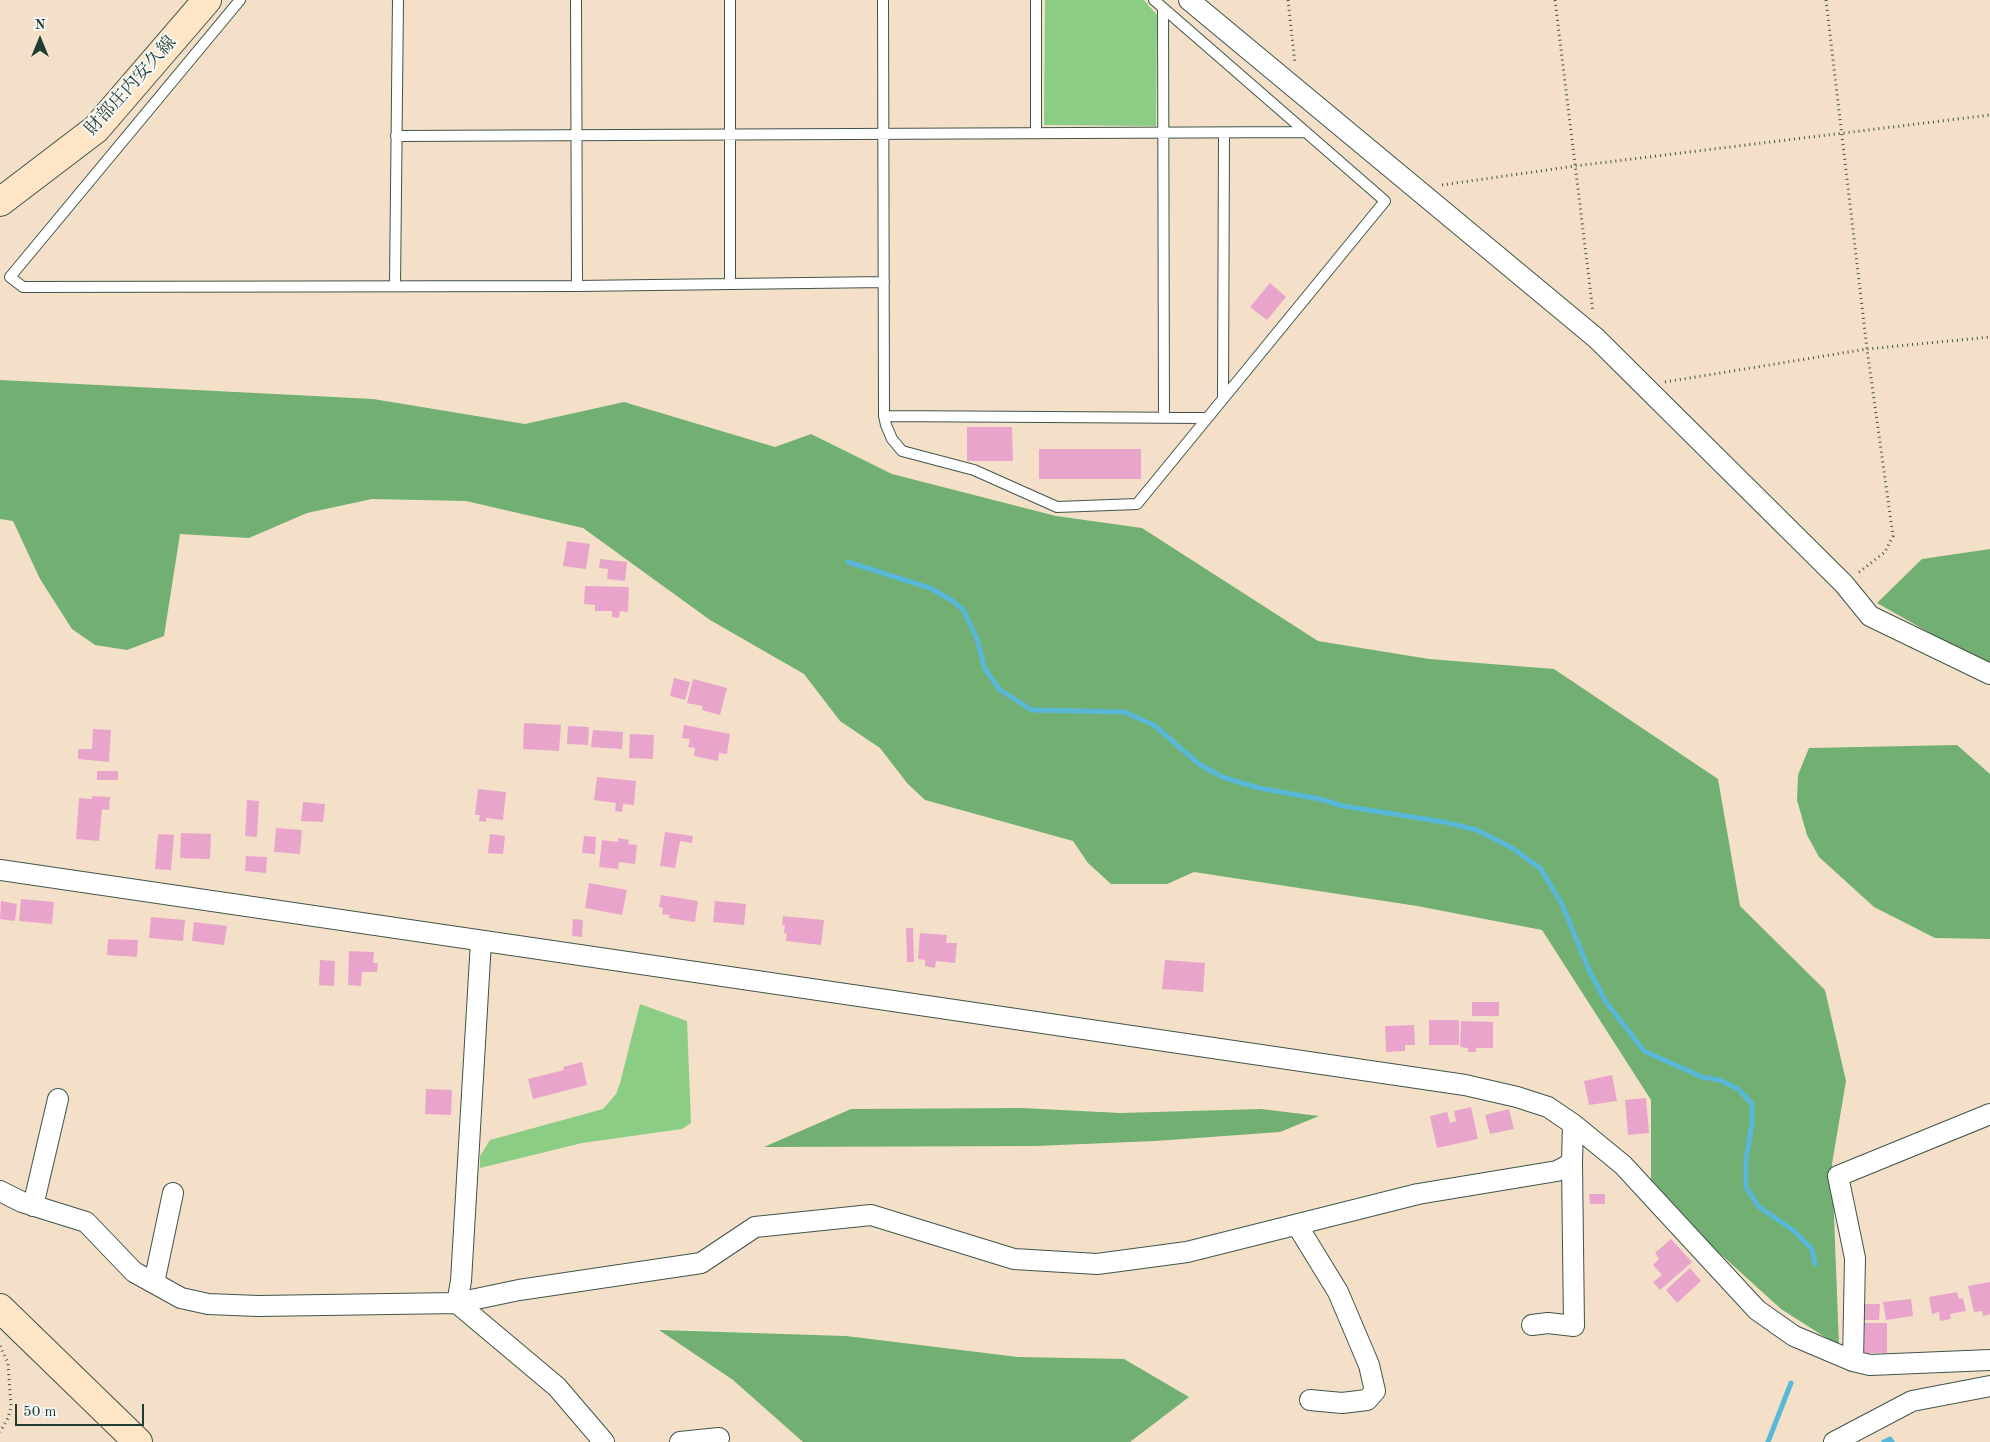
<!DOCTYPE html>
<html>
<head>
<meta charset="utf-8">
<style>
	body { margin:0 }
	#map { position:relative; width:1990px; height:1442px; overflow:hidden; background:#f4e0c8; font-family:"Old Standard TT",serif }
	canvas { display:block }
	.north { position:absolute; left:15px; top:15px; width:50px; height:50px; -webkit-text-stroke:4px #f6f6f2; paint-order:stroke; rotate:0deg; font-size:14px; font-weight:700; line-height:20px; text-align:center; color:#1f3d34 }
	.north::after { content:''; display:block; margin:auto; width:18px; height:22px; background:#1f3d34; clip-path:polygon(50% 0,100% 100%,50% 72%,0 100%) }
	.scale { position:absolute; left:15px; top:1404px; width:129px; height:22px; box-sizing:border-box; border:2px solid #1f3d34; border-top:0; padding-left:6px; font-size:15px; line-height:18px; white-space:nowrap; color:#1f3d34; -webkit-text-stroke:4px #f6f6f2; paint-order:stroke }
</style>
</head>
<body>
<div id="map">
<canvas width="1990" height="1442"></canvas>
<div class="north">N</div>
<div class="scale">50 m</div>
</div>
<script>
const g = document.querySelector('canvas').getContext('2d');
g.lineJoin = 'round';
function paint(path, color) { g.fillStyle = color; g.fill(path, 'evenodd'); }
const shape = rows => new Path2D(rows.map(r => 'M' + r).join(''));
function trace(path, color, width, dash) { g.strokeStyle = color; g.lineWidth = width; g.lineCap = dash ? 'butt' : 'round'; g.setLineDash(dash || []); g.stroke(path); }
function label(font, color, halo, rows, align = 'center') {
  g.font = font + ' "Old Standard TT","Noto Serif JP",serif'; g.lineWidth = 4.5; g.setLineDash([]); g.textBaseline = 'middle'; g.strokeStyle = halo; g.fillStyle = color; for (const [text, x, y, turn = 0] of rows) {
    g.save(); g.translate(x, y); g.rotate((+turn || 0) * Math.PI / 180); g.textAlign = isNaN(turn) ? turn : align; if (halo) g.strokeText(text, 0, 0); g.fillText(text, 0, 0); g.restore();
  }
}
paint(shape([
	[1045,0,1144,0,1157,15,1156,126,1044,125],
	[640,1004,687,1021,691,1123,682,1129,582,1143,480,1168,480,1156,490,1140,603,1109,616,1094,620,1083]
]), '#8ccd85');
paint(shape([
	[0,380,373,399,525,424,624,402,775,447,811,434,892,474,1056,516,1142,528,1318,641,1429,659,1554,669,1718,779,1740,906,1825,990,1846,1081,1832,1164,1839,1346,1781,1309,1651,1191,1651,1100,1542,930,1417,906,1194,872,1167,884,1111,884,1088,863,1073,841,925,800,907,783,880,748,840,721,804,674,710,620,583,528,466,501,372,499,307,513,249,538,180,534,164,636,127,650,95,645,72,629,40,579,13,521,0,519],
	[1990,549,1990,667,1877,603,1922,559],
	[1957,745,1990,774,1990,939,1935,938,1874,907,1819,857,1807,835,1797,800,1798,775,1809,748],
	[1022,1108,1120,1113,1261,1109,1319,1116,1280,1132,1155,1141,1035,1146,764,1147,851,1109],
	[659,1330,846,1336,1018,1357,1124,1359,1189,1397,1130,1442,803,1442,733,1380]
]), '#71b072');
trace(shape([
	[848,562,930,588,953,601,964,611,977,639,985,669,1000,690,1032,710,1124,712,1154,725,1199,764,1222,777,1259,788,1320,799,1343,806,1444,822,1477,830,1512,848,1540,868,1562,904,1589,970,1606,1002,1644,1051,1702,1077,1720,1080,1738,1089,1752,1104,1752,1124,1746,1160,1746,1187,1759,1207,1793,1230,1812,1249,1815,1264],
	[1768,1442,1791,1383],
	[1884,1442,1890,1439,1892,1442]
]), '#59b8d8', 5);
paint(shape([
	[1270,283,1286,297,1267,320,1250,307],
	[967,427,1012,427,1013,461,967,461],
	[1039,449,1141,449,1141,479,1039,479],
	[567,541,590,544,586,569,563,566],
	[600,559,627,562,625,581,607,579,608,569,599,568],
	[585,586,629,587,628,612,620,611,619,618,612,617,612,611,595,611,595,605,584,604],
	[674,678,690,682,685,700,670,696],
	[693,679,727,688,720,715,702,710,703,706,687,703],
	[524,723,561,725,559,751,523,749],
	[684,725,730,734,727,754,719,753,718,761,694,756,695,748,688,747,690,739,682,738],
	[568,726,589,727,588,745,567,744],
	[93,729,111,730,109,762,78,759,78,749,92,749],
	[593,730,623,732,622,749,591,747],
	[630,734,654,735,653,759,629,758],
	[97,771,118,771,118,780,97,780],
	[597,777,636,781,634,805,623,804,622,812,615,811,616,803,594,800],
	[478,789,506,792,503,820,486,818,486,822,479,821,480,815,475,815],
	[92,796,110,797,109,810,102,809,99,841,76,839,79,798,92,799],
	[247,800,259,801,257,837,245,836],
	[303,802,325,804,323,822,301,821],
	[276,828,302,830,300,854,274,852],
	[665,832,693,836,692,843,680,841,675,868,660,866],
	[181,833,211,834,210,859,180,858],
	[158,834,174,835,171,870,155,869],
	[490,834,505,836,503,854,488,853],
	[584,836,596,837,595,854,582,853],
	[618,838,629,840,628,844,637,845,635,864,619,862,618,869,599,867,602,840,618,842],
	[246,856,267,857,266,873,245,871],
	[589,883,627,890,622,915,585,908],
	[661,895,698,901,695,922,669,918,670,915,662,914,663,908,659,907],
	[21,899,54,902,52,924,19,921],
	[1,901,17,904,15,921,0,919],
	[715,901,746,904,744,925,713,922],
	[783,916,824,920,821,945,786,941,787,934,784,933,785,925,782,925],
	[151,917,185,920,183,941,149,938],
	[573,919,583,920,582,937,572,936],
	[194,922,227,926,224,945,192,941],
	[906,928,913,928,914,962,907,962],
	[920,933,947,935,946,943,957,943,955,963,936,961,935,968,925,966,925,960,918,959],
	[108,939,138,940,137,957,107,955],
	[349,951,374,952,373,963,378,963,377,972,362,972,361,986,348,985],
	[320,960,335,961,334,986,319,985],
	[1165,960,1205,963,1203,992,1162,989],
	[1472,1002,1499,1002,1499,1016,1472,1016],
	[1429,1020,1459,1020,1459,1045,1429,1045],
	[1461,1021,1493,1022,1493,1048,1476,1048,1476,1052,1468,1052,1468,1048,1460,1047],
	[1414,1025,1415,1045,1405,1045,1405,1051,1386,1052,1385,1026],
	[582,1062,587,1085,533,1099,528,1079,564,1070,563,1067],
	[1612,1075,1617,1101,1589,1105,1584,1081],
	[426,1089,452,1090,451,1115,425,1114],
	[1646,1098,1649,1133,1628,1135,1625,1100],
	[1471,1107,1478,1139,1437,1148,1430,1116,1447,1112,1450,1123,1456,1121,1454,1111],
	[1509,1109,1514,1129,1490,1134,1485,1115],
	[1589,1194,1605,1194,1605,1204,1590,1204],
	[1671,1239,1692,1262,1660,1290,1653,1282,1662,1275,1653,1265,1659,1259,1655,1253],
	[1690,1268,1701,1281,1677,1303,1666,1290],
	[1990,1282,1990,1314,1983,1316,1982,1311,1974,1312,1968,1286],
	[1957,1292,1959,1299,1963,1298,1966,1311,1950,1314,1951,1319,1940,1321,1939,1312,1932,1314,1929,1297],
	[1911,1299,1913,1316,1886,1320,1883,1302],
	[1863,1304,1880,1304,1879,1320,1862,1320],
	[1861,1323,1887,1323,1887,1353,1861,1353]
]), '#e9a4cc');
const lane = shape([
	[240,0,10,277,23,287,577,286,884,282],
	[576,0,577,286],
	[730,0,730,283],
	[883,0,884,416,886,425,892,439,902,451,974,470,1057,507,1137,504,1385,201,1154,0],
	[1036,0,1036,133],
	[1163,8,1164,418],
	[396,136,1306,132],
	[395,285,398,0],
	[1223,399,1224,133],
	[884,416,1207,418]
]);
const street = shape([
	[1189,0,1596,338,1844,584,1870,616,1990,674],
	[0,870,1465,1085,1517,1097,1548,1107,1573,1124,1623,1165,1757,1310,1794,1336,1853,1361,1870,1365,1990,1360],
	[0,1191,22,1202,86,1222,134,1272,181,1298,208,1304,258,1306,457,1303,519,1290,701,1263,755,1227,871,1215,1014,1259,1097,1264,1187,1252,1418,1194,1557,1171,1572,1163,1573,1124],
	[33,1206,58,1099],
	[1297,1225,1338,1292,1369,1365,1375,1391,1367,1400,1342,1403,1310,1400],
	[154,1283,173,1193],
	[457,1303,461,1281,481,941],
	[457,1303,557,1387,604,1442],
	[1532,1325,1548,1323,1574,1326,1572,1163],
	[1853,1361,1855,1258,1838,1176,1990,1114],
	[680,1442,719,1438],
	[1834,1442,1912,1401,1990,1386]
]);
const secondary = shape([
	[0,202,96,129,207,0],
	[0,1308,138,1442]
]);
trace(lane, '#3f554a', 12);
trace(street, '#3f554a', 22);
trace(secondary, '#3f554a', 30);
trace(shape([
	[1288,0,1295,64],
	[1555,0,1593,312],
	[1826,0,1867,349,1893,536,1885,552,1858,573],
	[1442,185,1575,166,1990,115],
	[1665,382,1867,349,1990,337],
	[0,1346,8,1363,11,1407,8,1418,0,1432]
]), '#3f554a', 3, [1, 4]);
trace(lane, '#fff', 10);
trace(street, '#fff', 20);
trace(secondary, '#fee5c5', 28);
label('18px', '#1f3d34', '#f6f6f2', [
	["財部庄内安久線",131,86,-48]
]);
</script>
</body>
</html>
